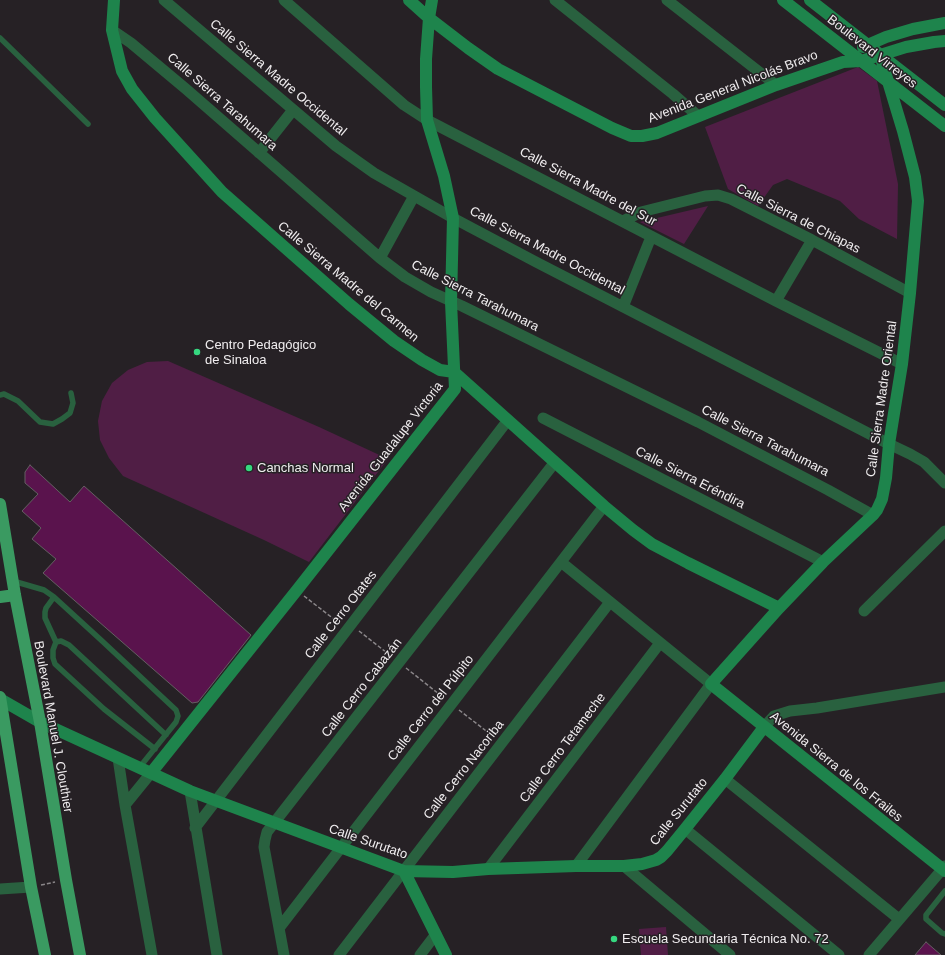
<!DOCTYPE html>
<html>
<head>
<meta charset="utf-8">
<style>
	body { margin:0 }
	canvas { display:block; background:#262125 }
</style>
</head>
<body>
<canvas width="945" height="955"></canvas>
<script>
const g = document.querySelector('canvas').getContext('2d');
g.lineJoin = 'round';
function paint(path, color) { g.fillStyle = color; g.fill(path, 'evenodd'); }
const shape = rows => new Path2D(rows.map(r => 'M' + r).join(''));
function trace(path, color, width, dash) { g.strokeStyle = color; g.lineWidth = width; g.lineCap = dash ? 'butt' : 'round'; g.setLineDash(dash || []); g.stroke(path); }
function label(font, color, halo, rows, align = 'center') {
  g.font = font + ' Arial,sans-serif'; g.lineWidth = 3; g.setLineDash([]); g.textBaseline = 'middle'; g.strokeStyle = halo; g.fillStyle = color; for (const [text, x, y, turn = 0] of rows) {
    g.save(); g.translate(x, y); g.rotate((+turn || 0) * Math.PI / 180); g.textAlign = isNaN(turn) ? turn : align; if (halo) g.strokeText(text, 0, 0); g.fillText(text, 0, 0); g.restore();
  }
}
paint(shape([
	[858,67,877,81,898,184,897,239,859,219,840,201,787,179,773,185,758,206,728,189,705,127],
	[708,206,684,244,640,222],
	[168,361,319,427,388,459,309,562,264,540,123,476,109,458,100,440,98,421,102,401,112,383,128,370,147,362],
	[666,927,668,955,641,955,639,929]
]), '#501e45');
const building = shape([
	[30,465,70,502,84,486,251,635,198,702,192,703,43,573,56,559,32,539,41,528,22,511,38,494,25,483,25,472,30,465],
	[926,942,941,955,915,955,926,942]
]);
paint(building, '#5a134d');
trace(building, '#645e62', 1);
trace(shape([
	[304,596,339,623],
	[359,631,391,656],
	[406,668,444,698],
	[459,710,494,737],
	[41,885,55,882]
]), '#898588', 1.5, [4, 2]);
trace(shape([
	[0,38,88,124],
	[0,395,4,394,18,401,40,422,53,424,62,419,70,413,73,403,71,393],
	[13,581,44,590,54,597,101,640,176,710,178,716,176,722,139,768],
	[54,597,46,608,45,612,45,618,56,642],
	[155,749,104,709,55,664,53,658,53,650,56,642,61,641,69,645,166,735],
	[945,891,926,915,926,919,942,933,945,934]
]), '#29613f', 5.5);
trace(shape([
	[164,0,336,146,374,173,453,218,536,262,889,444,910,454,924,462,945,483],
	[284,0,404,105,427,120,776,301,902,364],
	[555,0,673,94,698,116],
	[667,0,776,85],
	[112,30,131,43,186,89,380,258,405,277,431,292,462,306,698,422,828,490,873,515],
	[259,153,293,110],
	[623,221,641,212,705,196,718,195,731,199,812,240,910,293],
	[380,258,414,196],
	[776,301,812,240],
	[623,307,651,237],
	[543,418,823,562],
	[561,562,711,684,576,866],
	[864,611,945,531],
	[764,727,774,716,790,711,817,708,945,687],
	[118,758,125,805,152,955],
	[725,779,899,919],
	[190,791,217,955],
	[125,805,151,773],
	[195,828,508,420],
	[685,829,839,955],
	[624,866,730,955],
	[488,869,660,643],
	[0,889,31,887],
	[280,927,604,506],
	[284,955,264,847,265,840,267,832,555,462],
	[339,955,610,602],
	[420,955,436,934],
	[869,955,945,866]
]), '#29613f', 11);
trace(shape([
	[114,0,112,30,122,71,132,89,155,118,222,192,349,304,394,341,422,360,440,370,454,372,604,506,633,530,652,544,688,563,779,608],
	[409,0,429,18,468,48,498,69,612,128,631,136,642,136,657,133,776,85,843,62,861,61,906,47,934,42,945,41],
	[783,0,945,126],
	[810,0,945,105],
	[863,47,886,37,913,29,945,23],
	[880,55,903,131,915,177,918,201,910,293,902,364,889,444,886,478,882,499,877,510,873,515,823,562,779,608,711,684,945,871],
	[0,699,40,722,190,791,404,871,453,872,488,869,576,866,624,866,642,864,656,860,661,857,667,851,685,829,725,779,764,727],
	[151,773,297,590,455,389,451,302,453,218,444,176,427,120,426,87,426,59,429,18,432,0],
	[404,871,446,955]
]), '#1e844c', 12);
trace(shape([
	[0,504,15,595,40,722,66,880,80,955],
	[0,597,15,595],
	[0,697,31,887,45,955]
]), '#3a9a61', 12);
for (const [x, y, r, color] of [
	[197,352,4,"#36d880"],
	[249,468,4,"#36d880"],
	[614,939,4,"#36d880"]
]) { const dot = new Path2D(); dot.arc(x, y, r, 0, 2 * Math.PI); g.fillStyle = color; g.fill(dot); trace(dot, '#262125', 1.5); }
label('13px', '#f0edef', '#262125', [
	["Boulevard Virreyes",872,52,38],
	["Calle Sierra Madre Occidental",278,78,40],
	["Avenida General Nicolás Bravo",733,87,-21],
	["Calle Sierra Tarahumara",222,102,41],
	["Calle Sierra Madre del Sur",588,187,28],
	["Calle Sierra de Chiapas",798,219,27],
	["Calle Sierra Madre Occidental",547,251,28],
	["Calle Sierra Madre del Carmen",348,282,40],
	["Calle Sierra Tarahumara",475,296,27],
	["Calle Sierra Madre Oriental",882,399,-82],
	["Calle Sierra Tarahumara",765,441,27],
	["Avenida Guadalupe Victoria",391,447,-52],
	["Calle Sierra Eréndira",690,478,27],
	["Calle Cerro Otates",341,615,-52],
	["Calle Cerro Cabazán",362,688,-52],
	["Calle Cerro del Púlpito",431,708,-52],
	["Boulevard Manuel J. Clouthier",53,727,80],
	["Calle Cerro Tetameche",563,748,-53],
	["Avenida Sierra de los Frailes",836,767,39],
	["Calle Cerro Nacoriba",464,770,-52],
	["Calle Surutato",679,812,-51],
	["Calle Surutato",368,842,19]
]);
label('13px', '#f0edef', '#262125', [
	["Centro Pedagógico",205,345],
	["de Sinaloa",205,360],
	["Canchas Normal",257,468],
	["Escuela Secundaria Técnica No. 72",622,939]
], 'left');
</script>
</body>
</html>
